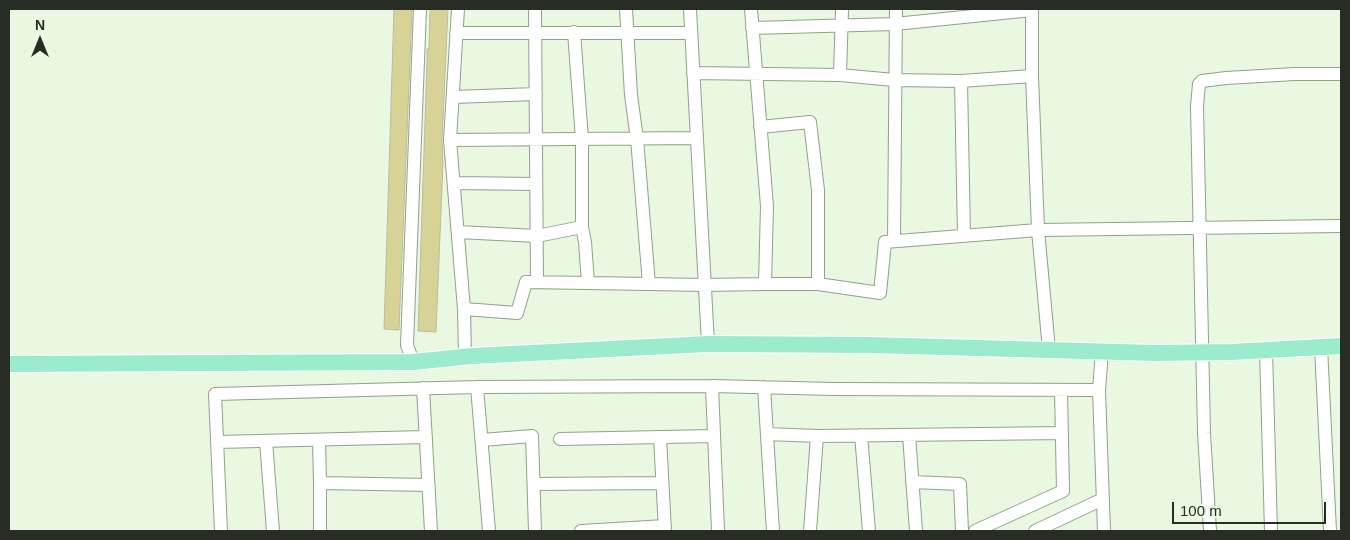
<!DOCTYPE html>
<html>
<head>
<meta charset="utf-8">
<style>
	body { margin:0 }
	#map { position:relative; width:1350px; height:540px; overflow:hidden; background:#e9f8e1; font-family:Helvetica,sans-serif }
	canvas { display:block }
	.frame { position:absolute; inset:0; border:10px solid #272d24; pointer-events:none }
	.north { position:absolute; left:15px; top:15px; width:50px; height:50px; -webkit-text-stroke:4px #e9f8e1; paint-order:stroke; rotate:0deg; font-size:14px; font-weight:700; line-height:20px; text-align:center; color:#272d24 }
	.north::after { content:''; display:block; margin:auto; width:18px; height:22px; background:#272d24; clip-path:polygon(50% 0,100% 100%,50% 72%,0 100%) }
	.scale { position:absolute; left:1172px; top:502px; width:154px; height:22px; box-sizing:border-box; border:2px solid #272d24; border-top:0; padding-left:6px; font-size:15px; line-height:18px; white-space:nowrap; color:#272d24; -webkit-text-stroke:4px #e9f8e1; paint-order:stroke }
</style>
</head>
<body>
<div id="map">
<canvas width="1350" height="540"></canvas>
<div class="frame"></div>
<div class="north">N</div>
<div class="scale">100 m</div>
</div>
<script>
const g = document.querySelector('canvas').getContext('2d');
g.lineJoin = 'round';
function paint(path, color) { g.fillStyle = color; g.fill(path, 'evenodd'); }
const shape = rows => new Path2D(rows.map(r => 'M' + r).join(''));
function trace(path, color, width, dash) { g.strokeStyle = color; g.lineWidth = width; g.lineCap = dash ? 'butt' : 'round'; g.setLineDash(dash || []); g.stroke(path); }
const building = shape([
	[394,9,412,9,399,330,384,329,394,9],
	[430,9,448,9,442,140,443,163,436,332,418,331,427,62,427,49,429,49,430,9]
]);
paint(building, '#d7d396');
trace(building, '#bcbba2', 1);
const minor = shape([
	[458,9,450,140,464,309,517,313,526,282,649,284],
	[535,9,537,282],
	[626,9,631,95,637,139,649,284,704,285,765,284,767,206,751,9],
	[690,9,708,344],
	[1032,9,1032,76,1038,230,1341,226],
	[752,28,895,24,1032,10],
	[574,32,582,139,582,227,585,242,588,283],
	[456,33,691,33],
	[693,73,840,75,842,9],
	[840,75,894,80,961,81,1032,76],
	[961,81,964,236],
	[453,97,536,94],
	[760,127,810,122,818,190,818,284,765,284],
	[450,140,697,138],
	[454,183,536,184],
	[458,232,537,236,582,227],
	[894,241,896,9],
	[818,284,880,293,885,242,1038,230,1049,350],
	[464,309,465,356],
	[1321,347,1330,531],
	[1266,350,1271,531],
	[413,362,407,345,420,9],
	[712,386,718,531],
	[477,387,489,531],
	[764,387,773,531],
	[423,388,431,531],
	[1099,390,1104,531],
	[767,434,817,436],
	[861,435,869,531],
	[909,435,916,531],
	[660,437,665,531],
	[560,439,714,436],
	[319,440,320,483,428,485],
	[482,440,532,436,535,531],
	[266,441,273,531],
	[217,442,426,437],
	[912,482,960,484,962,531],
	[320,483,320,531],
	[534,484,662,483],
	[221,531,215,394,477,387,712,386,834,389,1099,390,1102,351],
	[581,531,665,526],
	[810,531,817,436,1061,433],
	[975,531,1063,491,1061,390],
	[1035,531,1103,499],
	[1210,531,1204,433,1197,106,1199,84,1202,81,1226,78,1295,74,1341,74]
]);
const major = shape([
	[9,364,413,362,472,356,708,344,870,345,1155,353,1231,352,1341,346]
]);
trace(minor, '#91a08a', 14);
trace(major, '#fff', 18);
trace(minor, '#fff', 12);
trace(major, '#9bebcd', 16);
</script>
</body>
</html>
